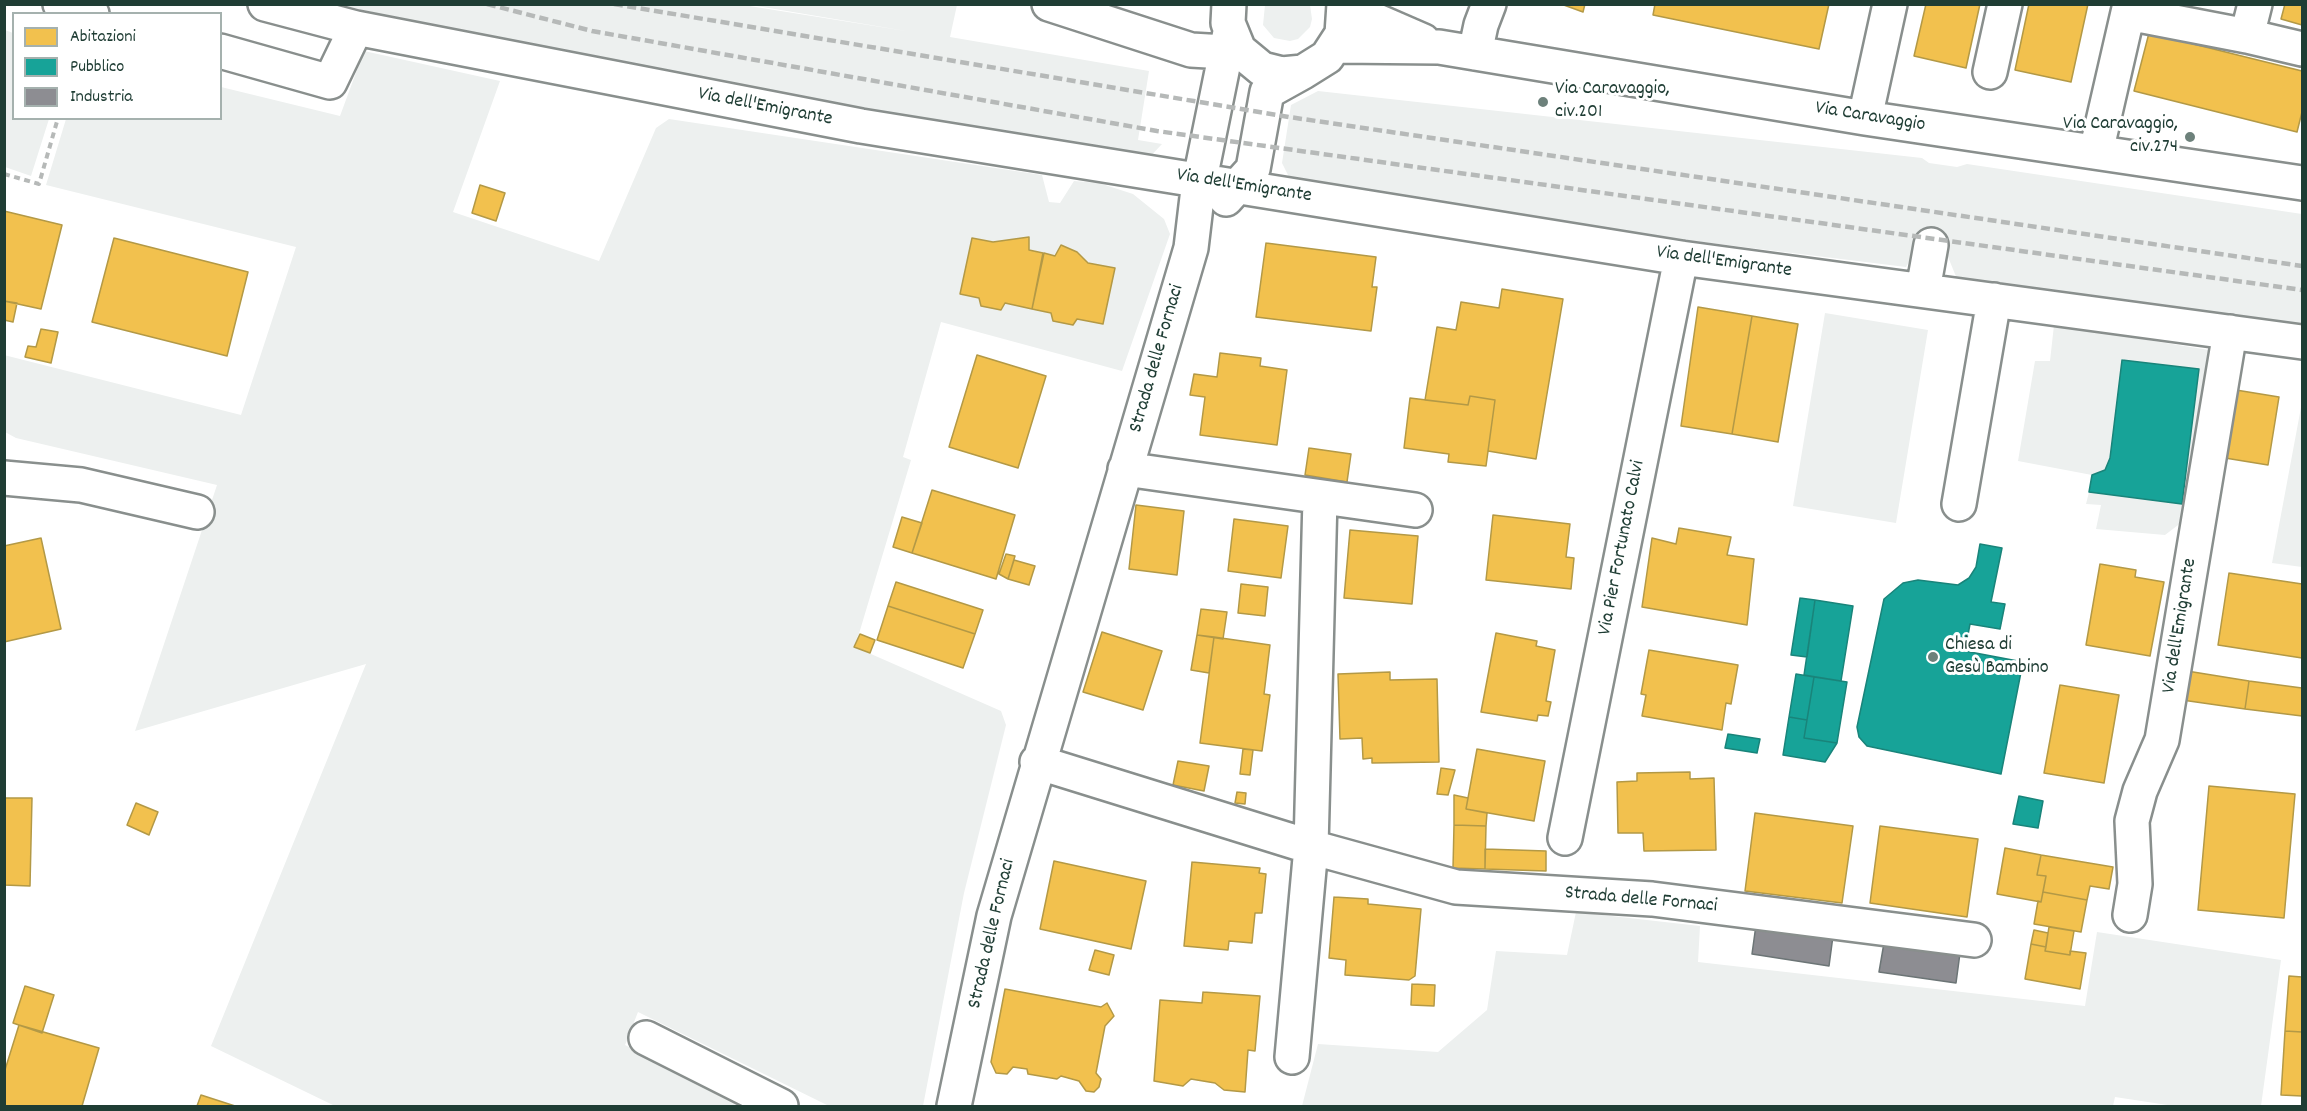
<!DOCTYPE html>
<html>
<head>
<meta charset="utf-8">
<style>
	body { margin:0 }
	#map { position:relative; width:2307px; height:1111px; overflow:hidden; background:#fff; font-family:Dekko,sans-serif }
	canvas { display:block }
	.frame { position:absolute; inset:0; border:6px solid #1f3d34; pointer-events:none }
	.legend { position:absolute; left:12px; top:12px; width:210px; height:108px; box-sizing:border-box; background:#fff; border:2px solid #a5b1ae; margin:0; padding:8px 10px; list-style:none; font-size:18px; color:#1f3d34 }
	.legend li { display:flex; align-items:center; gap:12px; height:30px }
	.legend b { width:30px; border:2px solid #a5b1ae }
</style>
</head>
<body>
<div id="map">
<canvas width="2307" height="1111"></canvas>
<div class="frame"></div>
<ul class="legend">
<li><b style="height:16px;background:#f2c14e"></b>Abitazioni</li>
<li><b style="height:16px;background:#17a398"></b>Pubblico</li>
<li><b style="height:16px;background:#8d8d92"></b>Industria</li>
</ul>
</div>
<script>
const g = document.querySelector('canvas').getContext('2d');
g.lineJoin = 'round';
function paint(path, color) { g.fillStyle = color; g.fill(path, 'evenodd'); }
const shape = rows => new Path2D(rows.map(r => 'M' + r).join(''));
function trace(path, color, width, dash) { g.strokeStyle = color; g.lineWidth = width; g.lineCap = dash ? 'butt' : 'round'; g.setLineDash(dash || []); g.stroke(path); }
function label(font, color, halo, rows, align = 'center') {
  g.font = font + ' Dekko,sans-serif'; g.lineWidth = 6; g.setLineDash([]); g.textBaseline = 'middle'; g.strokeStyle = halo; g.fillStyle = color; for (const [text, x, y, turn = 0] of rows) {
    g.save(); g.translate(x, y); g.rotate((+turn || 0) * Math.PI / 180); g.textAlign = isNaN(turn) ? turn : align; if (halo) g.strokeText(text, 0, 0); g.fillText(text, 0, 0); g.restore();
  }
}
paint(shape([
	[737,4,912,32,751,5,957,5,950,37,1149,71,1138,140,1162,144,1147,160,706,86,341,5],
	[1265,5,1310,5,1312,19,1310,27,1298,39,1290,41,1274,38,1263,25],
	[5,30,13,33,14,118,49,119,31,176,5,167],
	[364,51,500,81,453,212,599,261,656,128,669,119,1042,175,1049,202,1060,203,1074,181,1099,183,1133,194,1164,219,1170,234,1122,371,941,322,903,457,911,460,855,647,1001,711,1006,725,964,893,923,1106,829,1106,638,1012,625,1045,744,1103,742,1106,335,1106,211,1046,366,664,135,731,217,485,16,438,5,432,4,355,241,415,296,247,46,185,66,119,220,118,221,87,340,116],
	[1318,91,1922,158,1929,163,1957,167,1967,164,2302,214,2302,326,2141,302,1957,279,1944,247,1919,244,1906,267,1670,238,1291,181,1282,163,1291,105],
	[1825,313,1928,330,1896,523,1793,506],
	[2054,325,2209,350,2216,362,2186,519,2165,535,2096,529,2101,505,2086,504,2089,492,2182,504,2199,369,2122,360,2110,458,2105,470,2092,475,2018,461,2035,361,2050,361],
	[2302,402,2302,567,2272,563],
	[1576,912,1700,926,1698,962,2085,1006,2097,932,2281,960,2261,1106,2174,1106,2115,1097,2113,1106,1302,1106,1318,1044,1438,1052,1487,1010,1496,951,1567,955]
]), '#edf0ef');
const homes = shape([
	[1561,4,1585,4,1583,12,1561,4],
	[1655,4,1829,4,1819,49,1653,15,1655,4],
	[1926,4,1980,4,1966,68,1914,56,1926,4],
	[2029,4,2088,4,2071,82,2015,70,2029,4],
	[2285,4,2302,4,2302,25,2281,19,2285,4],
	[2149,33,2302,71,2302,112,2297,132,2134,91,2149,33],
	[480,185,505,193,496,221,472,213,480,185],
	[4,211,62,225,41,309,4,301,4,211],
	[1029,237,1029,250,1043,253,1032,309,1005,303,1001,310,981,306,979,298,960,294,972,238,993,242,1029,237],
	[114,238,248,272,227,356,92,322,114,238],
	[1266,243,1376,257,1372,287,1377,287,1371,331,1256,317,1266,243],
	[1061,245,1077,252,1088,263,1115,268,1103,324,1077,319,1073,325,1053,321,1051,313,1032,309,1044,253,1055,256,1061,245],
	[1502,289,1563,299,1536,459,1488,451,1495,400,1470,396,1468,405,1425,400,1437,327,1456,330,1461,302,1499,308,1502,289],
	[4,301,17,303,13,322,4,320,4,301],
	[1698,307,1752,316,1732,434,1681,426,1698,307],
	[1752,316,1798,324,1778,442,1732,434,1752,316],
	[41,329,58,332,51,363,25,357,28,346,36,347,41,329],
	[1220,353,1261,358,1260,366,1287,370,1277,445,1200,435,1205,397,1190,395,1194,374,1217,377,1220,353],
	[977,355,1046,376,1018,468,949,447,977,355],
	[2236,390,2279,397,2268,465,2225,458,2236,390],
	[1470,396,1495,400,1486,466,1448,462,1449,454,1404,448,1410,398,1468,405,1470,396],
	[1309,448,1351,454,1347,482,1305,475,1309,448],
	[932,490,1015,515,996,579,912,553,932,490],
	[1136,505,1184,511,1177,575,1129,569,1136,505],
	[1493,515,1570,524,1566,557,1574,558,1571,589,1486,580,1493,515],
	[902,517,922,523,912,553,893,547,902,517],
	[1234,519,1288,526,1281,578,1228,571,1234,519],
	[1679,528,1731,537,1727,555,1754,559,1747,625,1642,607,1652,538,1676,544,1679,528],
	[1350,530,1418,536,1412,604,1344,598,1350,530],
	[41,538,61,629,4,642,4,546,41,538],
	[1006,554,1015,556,1008,579,999,574,1006,554],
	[1014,560,1035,566,1029,585,1008,579,1014,560],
	[2100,564,2136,570,2135,577,2164,582,2150,656,2086,645,2100,564],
	[2229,573,2302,584,2302,658,2218,645,2229,573],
	[896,582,983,610,975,634,888,606,896,582],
	[1241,584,1268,587,1265,616,1238,613,1241,584],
	[888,606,975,634,963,668,877,640,888,606],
	[1201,609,1227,612,1223,639,1197,635,1201,609],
	[1102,632,1162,651,1143,710,1083,692,1102,632],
	[1496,633,1537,641,1536,646,1555,650,1546,701,1551,702,1548,716,1538,715,1537,721,1481,712,1496,633],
	[860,634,875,640,870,653,854,647,860,634],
	[1197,635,1214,637,1209,673,1191,670,1197,635],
	[1214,637,1270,645,1264,694,1270,695,1262,751,1200,743,1214,637],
	[1649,650,1738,665,1731,704,1726,703,1722,730,1642,716,1646,695,1641,694,1649,650],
	[2187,671,2249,681,2245,709,2182,700,2187,671],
	[1390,672,1390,680,1437,679,1439,762,1372,763,1372,758,1363,759,1362,738,1340,739,1338,674,1390,672],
	[2249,681,2302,688,2302,716,2245,709,2249,681],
	[2060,685,2119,695,2104,783,2044,773,2060,685],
	[1243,749,1253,750,1250,775,1240,774,1243,749],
	[1477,749,1545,761,1534,821,1466,809,1477,749],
	[1178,761,1209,766,1204,791,1173,785,1178,761],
	[1441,768,1455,770,1448,795,1437,794,1441,768],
	[1690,772,1690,779,1714,778,1716,850,1644,851,1643,833,1618,833,1617,782,1637,781,1637,773,1690,772],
	[2209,786,2295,794,2284,918,2198,910,2209,786],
	[1237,792,1246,793,1245,804,1235,803,1237,792],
	[1454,795,1468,798,1466,809,1487,813,1486,826,1454,825,1454,795],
	[4,798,32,798,30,886,4,885,4,798],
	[136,803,158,812,149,835,127,825,136,803],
	[1755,813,1853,826,1842,903,1745,891,1755,813],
	[1454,825,1486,826,1485,869,1453,868,1454,825],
	[1880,826,1978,839,1967,917,1870,903,1880,826],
	[2005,848,2041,855,2037,875,2046,876,2041,902,1997,894,2005,848],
	[1485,849,1546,851,1546,871,1485,869,1485,849],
	[2041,855,2113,867,2109,889,2090,886,2087,900,2043,892,2046,876,2037,875,2041,855],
	[1054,861,1146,881,1131,949,1040,929,1054,861],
	[1192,862,1260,868,1259,873,1266,874,1262,913,1255,913,1252,943,1229,941,1228,950,1184,946,1192,862],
	[2043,892,2087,900,2081,932,2034,924,2038,901,2041,902,2043,892],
	[1334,897,1368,899,1368,904,1421,909,1415,976,1409,980,1345,975,1346,960,1329,958,1334,897],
	[2049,927,2074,931,2070,955,2045,951,2049,927],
	[2034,930,2048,933,2046,947,2031,944,2034,930],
	[2031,944,2046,947,2045,951,2070,955,2070,951,2086,953,2080,989,2025,979,2031,944],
	[1095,950,1114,955,1109,975,1089,970,1095,950],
	[2289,976,2302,977,2302,1032,2285,1031,2289,976],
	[1412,984,1435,985,1434,1006,1411,1005,1412,984],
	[25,986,54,995,42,1033,13,1023,25,986],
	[1005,989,1101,1007,1107,1003,1114,1016,1105,1026,1096,1073,1101,1079,1099,1087,1094,1092,1086,1091,1079,1081,1061,1076,1057,1079,1028,1074,1027,1069,1013,1067,1007,1074,996,1073,991,1062,1005,989],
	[1203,992,1260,996,1255,1051,1248,1050,1245,1092,1224,1090,1215,1083,1191,1079,1183,1086,1154,1081,1160,1000,1202,1003,1203,992],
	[19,1025,99,1048,82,1106,4,1106,4,1073,19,1025],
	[2285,1031,2302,1032,2302,1096,2281,1095,2285,1031],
	[201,1095,235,1106,197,1106,201,1095]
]);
paint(homes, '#f2c14e');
trace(homes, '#b39946', 1.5);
const public = shape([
	[2122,360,2199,369,2182,504,2089,492,2092,475,2105,470,2110,458,2122,360],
	[1980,544,2002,548,1991,602,2005,604,2000,629,1970,624,1965,651,2023,662,2001,774,1867,746,1859,737,1857,727,1884,599,1903,583,1918,580,1958,585,1969,578,1976,567,1980,544],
	[1800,598,1815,600,1807,657,1791,655,1800,598],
	[1815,600,1853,606,1841,681,1804,675,1815,600],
	[1796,674,1814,677,1807,720,1789,717,1796,674],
	[1814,677,1847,682,1837,743,1804,738,1814,677],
	[1789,717,1807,720,1804,738,1837,743,1825,762,1783,755,1789,717],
	[1728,734,1760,739,1757,753,1725,748,1728,734],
	[2019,796,2043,801,2038,828,2013,824,2019,796]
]);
paint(public, '#17a398');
trace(public, '#19847a', 1.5);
const industry = shape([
	[1756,925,1833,936,1829,966,1752,954,1756,925],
	[1884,943,1960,953,1956,983,1879,972,1884,943]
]);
paint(industry, '#8d8d92');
trace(industry, '#6c7576', 1.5);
const minor = shape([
	[60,4,92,14],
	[265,4,356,28,861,126,1681,258,2302,342],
	[1049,4,1191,50,1225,52],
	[1229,4,1228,23,1239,50,1262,69,1282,74,1303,72,1327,57,1342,34,1344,4],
	[1345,7,1423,41],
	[2128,13,2247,36,2255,4],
	[2247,36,2302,49],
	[1337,46,1439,47,1865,118,2302,183],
	[220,51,330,82,356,28],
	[1475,53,1481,25,1489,4],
	[1990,72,2005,4],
	[1865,118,1890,4],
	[2096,152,2130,4],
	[1226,199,1253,169,1267,92,1303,72],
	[1923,290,1931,245],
	[1125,469,1415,510],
	[4,478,81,485,197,512],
	[1959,504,1994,300],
	[1037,762,1311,847,1456,887,1652,899,1974,940],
	[1565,838,1681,258],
	[2130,915,2135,884,2132,821,2140,791,2162,740,2230,332],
	[646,1038,781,1106],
	[1292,1057,1311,847,1320,498],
	[954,1106,994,916,1191,248,1198,189,1230,32]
]);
trace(minor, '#898f8d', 38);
trace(shape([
	[4,174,39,184,58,118]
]), '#b6b9b8', 4, [6, 4.5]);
trace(minor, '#fff', 33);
trace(shape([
	[487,4,592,31,1157,131,2302,290],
	[614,4,1289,117,2302,266]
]), '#b6b9b8', 4.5, [9, 4.5]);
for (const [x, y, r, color] of [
	[1543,102,6,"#6d817b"],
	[2190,137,6,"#6d817b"],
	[1933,657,6,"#6d817b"]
]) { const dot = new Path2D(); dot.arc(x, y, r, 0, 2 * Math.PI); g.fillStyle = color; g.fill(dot); trace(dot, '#fff', 2); }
label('20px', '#1f3d34', '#fff', [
	["Via Caravaggio,",1555,90],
	["civ.201",1555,113],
	["Via Caravaggio,",2178,125,"right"],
	["civ.274",2178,148,"right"],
	["Chiesa di",1945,646],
	["Gesù Bambino",1945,669]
], 'left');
label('20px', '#1f3d34', '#fff', [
	["Via dell'Emigrante",765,108,11],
	["Via Caravaggio",1870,118,9],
	["Via dell'Emigrante",1244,187,9],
	["Via dell'Emigrante",1724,263,8],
	["Strada delle Fornaci",1158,359,-74],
	["Via Pier Fortunato Calvi",1623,548,-79],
	["Via dell'Emigrante",2181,626,-81],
	["Strada delle Fornaci",1641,901,5],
	["Strada delle Fornaci",993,934,-77]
]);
</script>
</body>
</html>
